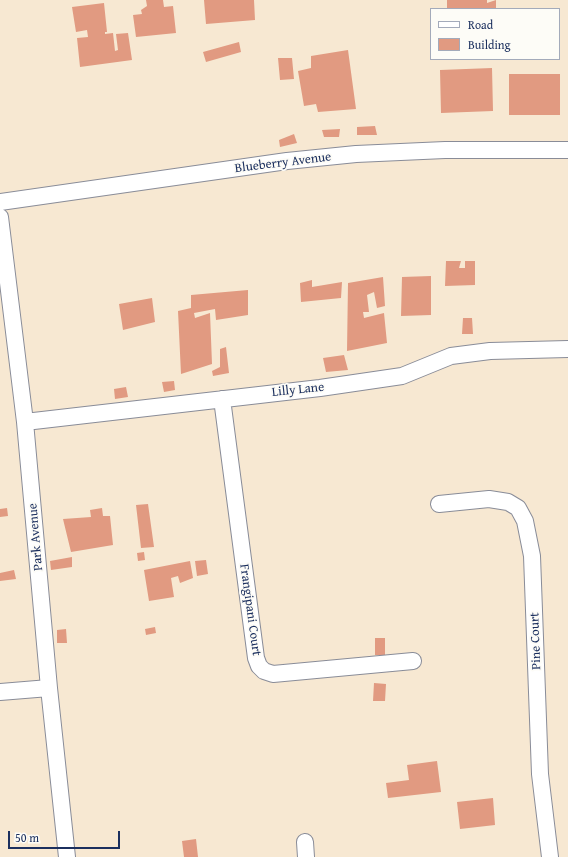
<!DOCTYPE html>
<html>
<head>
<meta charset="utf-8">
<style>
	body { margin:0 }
	#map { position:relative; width:568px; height:857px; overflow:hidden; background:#f7e8d2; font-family:"Gentium Book Plus",serif }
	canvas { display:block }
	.legend { position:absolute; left:430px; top:8px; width:130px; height:52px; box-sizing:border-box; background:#fdfcf7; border:1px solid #a3aaba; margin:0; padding:5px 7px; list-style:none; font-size:12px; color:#1b2f5e }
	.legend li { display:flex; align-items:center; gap:8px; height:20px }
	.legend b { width:20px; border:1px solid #a3aaba }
	.scale { position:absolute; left:8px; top:831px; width:112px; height:18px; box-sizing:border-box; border:2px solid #1b2f5e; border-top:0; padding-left:5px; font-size:12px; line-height:14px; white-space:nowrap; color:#1b2f5e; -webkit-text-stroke:3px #fdfcf7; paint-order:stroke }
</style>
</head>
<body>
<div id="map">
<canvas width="568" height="857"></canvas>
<ul class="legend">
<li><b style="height:5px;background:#fff"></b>Road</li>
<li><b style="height:11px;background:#e19a81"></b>Building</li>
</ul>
<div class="scale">50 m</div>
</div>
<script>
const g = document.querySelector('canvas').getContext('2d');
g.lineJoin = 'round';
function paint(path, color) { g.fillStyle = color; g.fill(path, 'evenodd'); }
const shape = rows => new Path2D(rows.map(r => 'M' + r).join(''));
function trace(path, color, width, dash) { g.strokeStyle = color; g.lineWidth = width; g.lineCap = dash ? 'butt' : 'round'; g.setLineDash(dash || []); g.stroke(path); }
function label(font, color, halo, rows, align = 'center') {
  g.font = font + ' "Gentium Book Plus",serif'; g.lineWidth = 3.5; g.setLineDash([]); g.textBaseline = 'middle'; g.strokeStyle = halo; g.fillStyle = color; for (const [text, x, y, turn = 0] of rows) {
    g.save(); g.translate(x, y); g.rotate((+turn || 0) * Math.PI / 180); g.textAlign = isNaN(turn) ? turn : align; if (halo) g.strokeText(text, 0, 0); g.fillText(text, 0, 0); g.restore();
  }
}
paint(shape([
	[146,0,163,0,164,7,173,6,176,33,136,37,133,15,142,14,141,10,147,6],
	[204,0,254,0,255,20,206,24],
	[447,0,487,0,487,3,496,0,496,9,447,9],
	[104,3,107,32,105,32,105,34,113,33,115,51,118,50,116,34,128,33,132,60,80,67,77,38,88,37,87,30,76,32,72,7],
	[239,42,241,52,206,62,203,52],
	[348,50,356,109,318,112,316,104,304,106,298,71,311,68,311,56],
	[278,58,292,58,294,79,280,80],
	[492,68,493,111,441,113,440,70],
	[509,74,560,74,560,115,509,115],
	[375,126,377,135,357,135,357,127],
	[340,129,339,137,324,137,322,130],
	[294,134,297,143,280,147,279,140],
	[446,261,461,261,459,268,465,268,465,261,475,261,475,285,445,286],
	[431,276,431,315,401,316,402,277],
	[383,277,385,306,377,308,374,292,367,295,369,312,363,312,364,318,384,313,387,343,347,351,348,283],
	[312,280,312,287,342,282,341,298,301,302,300,283],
	[248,290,248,315,216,320,215,309,194,313,195,318,210,313,212,364,181,374,178,311,191,308,191,295],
	[152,298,155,322,123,330,119,304],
	[463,318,472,318,473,334,462,334],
	[226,347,229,373,213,376,212,371,220,367,220,349],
	[344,355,348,370,326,372,323,358],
	[174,381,175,390,164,392,162,382],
	[126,387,128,397,115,399,114,389],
	[148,504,154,547,141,548,136,505],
	[7,508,8,516,0,517,0,509],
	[102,508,103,516,110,516,113,545,71,552,63,519,91,517,90,510],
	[144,552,145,560,138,561,137,553],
	[72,557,72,567,51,570,50,561],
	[206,560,208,574,197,576,195,561],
	[190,561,193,578,180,583,178,576,171,578,174,597,149,601,144,570],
	[14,570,16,579,0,581,0,573],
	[155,627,156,633,146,635,145,629],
	[66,629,67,643,57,643,57,630],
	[375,638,385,638,385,655,375,655],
	[374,683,386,684,385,701,373,701],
	[437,761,441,792,388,798,386,783,409,780,407,765],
	[493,798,495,825,460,829,457,802],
	[196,839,198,857,184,857,182,841]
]), '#e19a81');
const minor = shape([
	[0,202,287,161,356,154,445,150,568,150],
	[0,217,25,422,49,688,67,857],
	[222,399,256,658,259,666,264,671,273,674,413,661],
	[25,422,320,388,402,376,451,356,490,351,568,349],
	[439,504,489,499,508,502,518,508,525,521,532,556,540,774,550,857],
	[0,692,49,688],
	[305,842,306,857]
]);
trace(minor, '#898c98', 18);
trace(minor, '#fff', 16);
label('13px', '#1b2f5e', '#fdfcf7', [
	["Blueberry Avenue",283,163,-7],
	["Lilly Lane",298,390,-6],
	["Park Avenue",36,537,-95],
	["Frangipani Court",250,610,82],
	["Pine Court",536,641,-92]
]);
</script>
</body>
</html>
